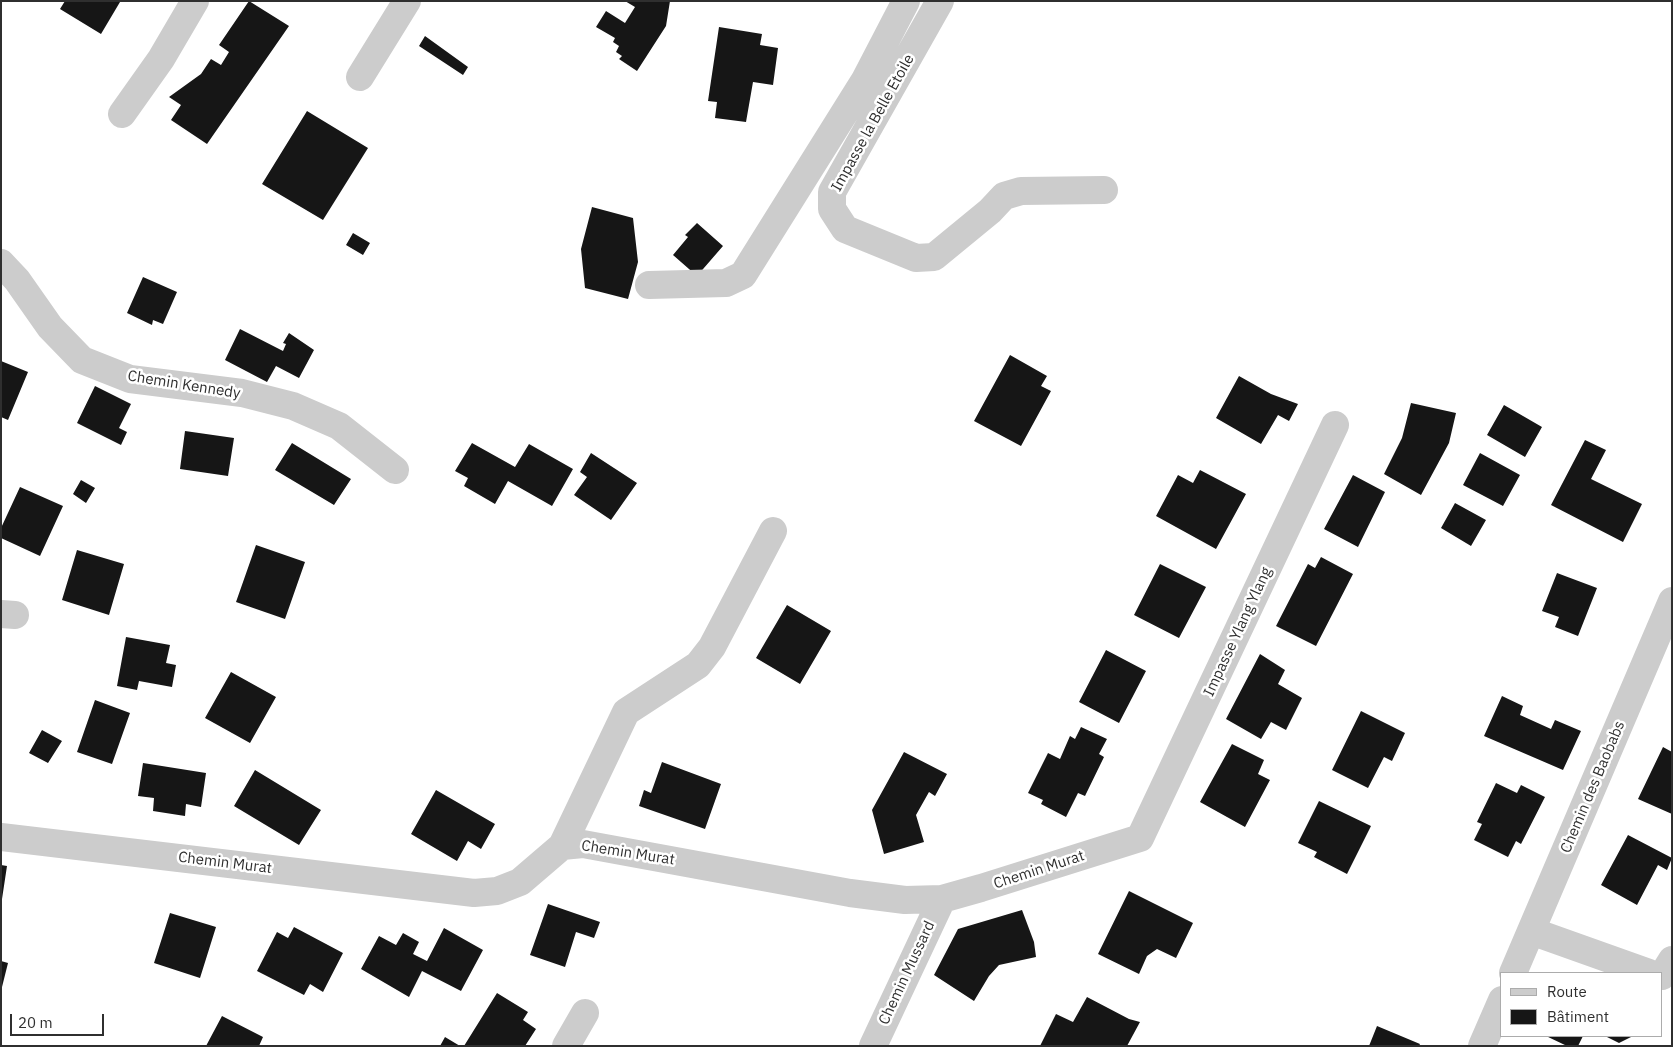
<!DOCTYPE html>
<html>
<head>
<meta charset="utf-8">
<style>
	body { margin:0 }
	#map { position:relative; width:1673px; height:1047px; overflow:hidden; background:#fff; font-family:"IBM Plex Sans",sans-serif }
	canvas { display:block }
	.frame { position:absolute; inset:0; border:2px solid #2f2f2f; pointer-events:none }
	.legend { position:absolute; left:1500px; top:972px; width:162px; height:65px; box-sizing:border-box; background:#fff; border:1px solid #acacac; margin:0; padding:6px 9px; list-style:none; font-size:15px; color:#2f2f2f }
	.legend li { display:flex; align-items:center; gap:10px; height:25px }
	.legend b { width:25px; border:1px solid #acacac }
	.scale { position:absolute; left:10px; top:1014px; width:94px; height:22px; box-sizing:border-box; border:2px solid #2f2f2f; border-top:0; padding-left:6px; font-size:15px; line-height:18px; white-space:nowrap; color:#2f2f2f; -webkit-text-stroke:4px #fff; paint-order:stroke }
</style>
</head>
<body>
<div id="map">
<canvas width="1673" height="1047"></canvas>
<div class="frame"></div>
<ul class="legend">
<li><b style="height:6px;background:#ccc"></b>Route</li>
<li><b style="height:14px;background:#161616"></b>Bâtiment</li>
</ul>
<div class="scale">20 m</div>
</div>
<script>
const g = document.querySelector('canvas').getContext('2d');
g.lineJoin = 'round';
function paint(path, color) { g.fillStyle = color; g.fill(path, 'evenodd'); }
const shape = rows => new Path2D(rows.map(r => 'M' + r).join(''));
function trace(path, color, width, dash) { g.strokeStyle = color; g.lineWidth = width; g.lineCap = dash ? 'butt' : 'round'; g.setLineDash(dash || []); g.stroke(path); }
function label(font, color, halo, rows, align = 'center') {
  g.font = font + ' "IBM Plex Sans",sans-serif'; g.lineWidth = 5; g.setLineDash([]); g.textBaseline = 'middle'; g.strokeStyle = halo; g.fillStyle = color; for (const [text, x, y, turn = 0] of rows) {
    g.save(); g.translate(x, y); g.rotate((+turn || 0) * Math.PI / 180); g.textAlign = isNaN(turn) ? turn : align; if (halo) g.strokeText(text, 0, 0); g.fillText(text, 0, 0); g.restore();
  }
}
paint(shape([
	[65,1,118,1,120,2,101,34,60,9],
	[249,1,289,26,207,144,171,120,181,105,169,97,201,74,211,59,221,65,229,52,219,45],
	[625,1,670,1,666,26,637,71,619,59,622,56,616,52,619,46,613,42,615,38,596,27,606,11,625,23,635,7],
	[719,27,762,34,760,45,778,48,773,85,753,82,746,122,715,118,717,102,708,101],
	[425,36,468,67,463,75,419,46],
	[307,111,368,148,323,220,262,184],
	[592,207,633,218,638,262,628,299,585,288,581,249],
	[697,223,723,246,697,276,673,255,688,237,685,235],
	[353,233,370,243,363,255,346,245],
	[143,277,177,292,163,324,153,320,152,325,127,313],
	[240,329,283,351,286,344,283,343,289,333,314,350,299,378,276,366,267,382,225,360],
	[1010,355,1047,376,1041,386,1051,391,1021,446,974,421],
	[1,361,28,372,8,420,1,417],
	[1239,376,1271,394,1298,404,1289,421,1278,415,1261,444,1216,418],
	[95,386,131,404,119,428,127,432,121,445,77,423],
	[1411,403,1456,413,1449,443,1421,495,1384,474,1402,438],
	[1504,405,1542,427,1525,457,1487,435],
	[185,431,234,438,228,476,180,469],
	[1585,440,1606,450,1591,479,1642,504,1623,542,1551,505],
	[292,443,351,479,334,505,275,470],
	[472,443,515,467,529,444,573,469,552,506,508,481,495,504,464,486,468,478,455,471],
	[591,453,637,483,611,520,574,495,587,477,580,472],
	[1480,453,1520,475,1503,506,1463,485],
	[1200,470,1246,494,1216,549,1156,516,1178,475,1193,483],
	[1353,475,1385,492,1358,547,1324,529],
	[81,480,95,488,86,503,73,494],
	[20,487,63,506,40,556,1,538,1,528],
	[1455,503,1486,520,1471,546,1441,528],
	[256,545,305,562,285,619,236,602],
	[77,550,124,564,109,615,62,600],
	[1321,557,1353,574,1316,646,1276,626,1308,564,1315,568],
	[1160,564,1206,587,1179,638,1134,615],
	[1557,573,1597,588,1578,636,1555,627,1559,617,1542,611],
	[787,605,831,631,800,684,756,658],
	[126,637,170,645,166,663,176,665,172,687,139,681,137,690,117,686],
	[1106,650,1146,671,1119,723,1079,702],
	[1260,654,1285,670,1278,684,1302,698,1286,730,1271,722,1261,739,1226,719],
	[231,672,276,697,250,743,205,718],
	[1502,696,1523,706,1520,715,1551,729,1555,720,1581,731,1563,770,1484,736],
	[95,700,130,713,112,764,77,752],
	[1361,711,1405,733,1392,761,1384,757,1368,788,1332,770],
	[1081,727,1107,739,1099,754,1104,757,1085,796,1078,793,1066,817,1041,804,1043,800,1028,793,1048,753,1060,759,1070,736,1075,739],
	[42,730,62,741,48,763,29,753],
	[1232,744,1264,760,1258,774,1270,780,1245,827,1200,802],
	[1663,747,1672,752,1672,814,1638,799],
	[904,752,947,774,935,796,929,792,916,815,924,842,884,854,872,810],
	[662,762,721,784,705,829,639,806,644,790,651,793],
	[143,763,206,773,201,807,186,804,185,816,153,811,154,798,138,796],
	[255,770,321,810,299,845,234,806],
	[1496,783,1517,793,1521,785,1545,797,1521,844,1516,841,1508,857,1474,840,1482,824,1477,822],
	[436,790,495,824,481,849,468,841,457,861,411,834],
	[1319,801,1371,826,1347,874,1314,857,1317,852,1298,843],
	[1628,835,1672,858,1667,870,1658,865,1637,905,1601,885],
	[1,865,7,866,2,899,1,898],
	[1129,891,1193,923,1176,958,1157,949,1147,956,1139,974,1098,954],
	[548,904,600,922,594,938,576,932,565,967,530,955],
	[1022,910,1034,942,1036,957,999,965,989,976,974,1001,934,975,958,929],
	[170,913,216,927,200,978,154,963],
	[294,927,343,953,323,992,310,984,304,995,257,971,277,932,288,938],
	[444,928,483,950,461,991,422,971,409,997,361,969,379,936,396,945,403,933,419,942,413,954,427,961],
	[1,961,8,963,2,987,1,987],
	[497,993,528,1012,523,1020,536,1029,525,1046,464,1046],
	[1087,997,1129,1019,1140,1022,1127,1046,1040,1046,1056,1014,1073,1022],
	[222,1016,263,1037,259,1046,206,1046],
	[1377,1026,1420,1044,1419,1046,1369,1046],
	[1546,1036,1583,1036,1578,1046,1567,1046],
	[1605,1036,1633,1036,1619,1043],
	[445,1037,460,1046,440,1046]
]), '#161616');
trace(shape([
	[940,1,832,192,832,209,845,229,916,258,934,257,990,211,1004,196,1021,191,1104,190],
	[360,77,407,1],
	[122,114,161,59,195,1],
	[1,263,17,280,50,327,82,360,130,379,242,393,293,406,339,426,395,470],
	[649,285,726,283,743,275,865,80,906,1],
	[1,614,15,615],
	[1,837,474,893,497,891,520,882,562,846,583,844,850,893,905,900,942,899,981,888,1140,838,1335,425],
	[562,846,626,712,698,665,712,647,773,531],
	[1531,931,1649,973],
	[1513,973,1672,601],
	[1662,976,1672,960],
	[566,1046,585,1013],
	[873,1046,942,899],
	[1482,1046,1502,1000]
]), '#ccc', 28);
label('15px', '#2f2f2f', '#fff', [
	["Impasse la Belle Etoile",873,123,-61],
	["Chemin Kennedy",184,385,9],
	["Impasse Ylang Ylang",1238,632,-65],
	["Chemin des Baobabs",1593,787,-67],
	["Chemin Murat",628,853,9],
	["Chemin Murat",225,863,7],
	["Chemin Murat",1039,870,-18],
	["Chemin Mussard",907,973,-65]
]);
</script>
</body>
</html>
